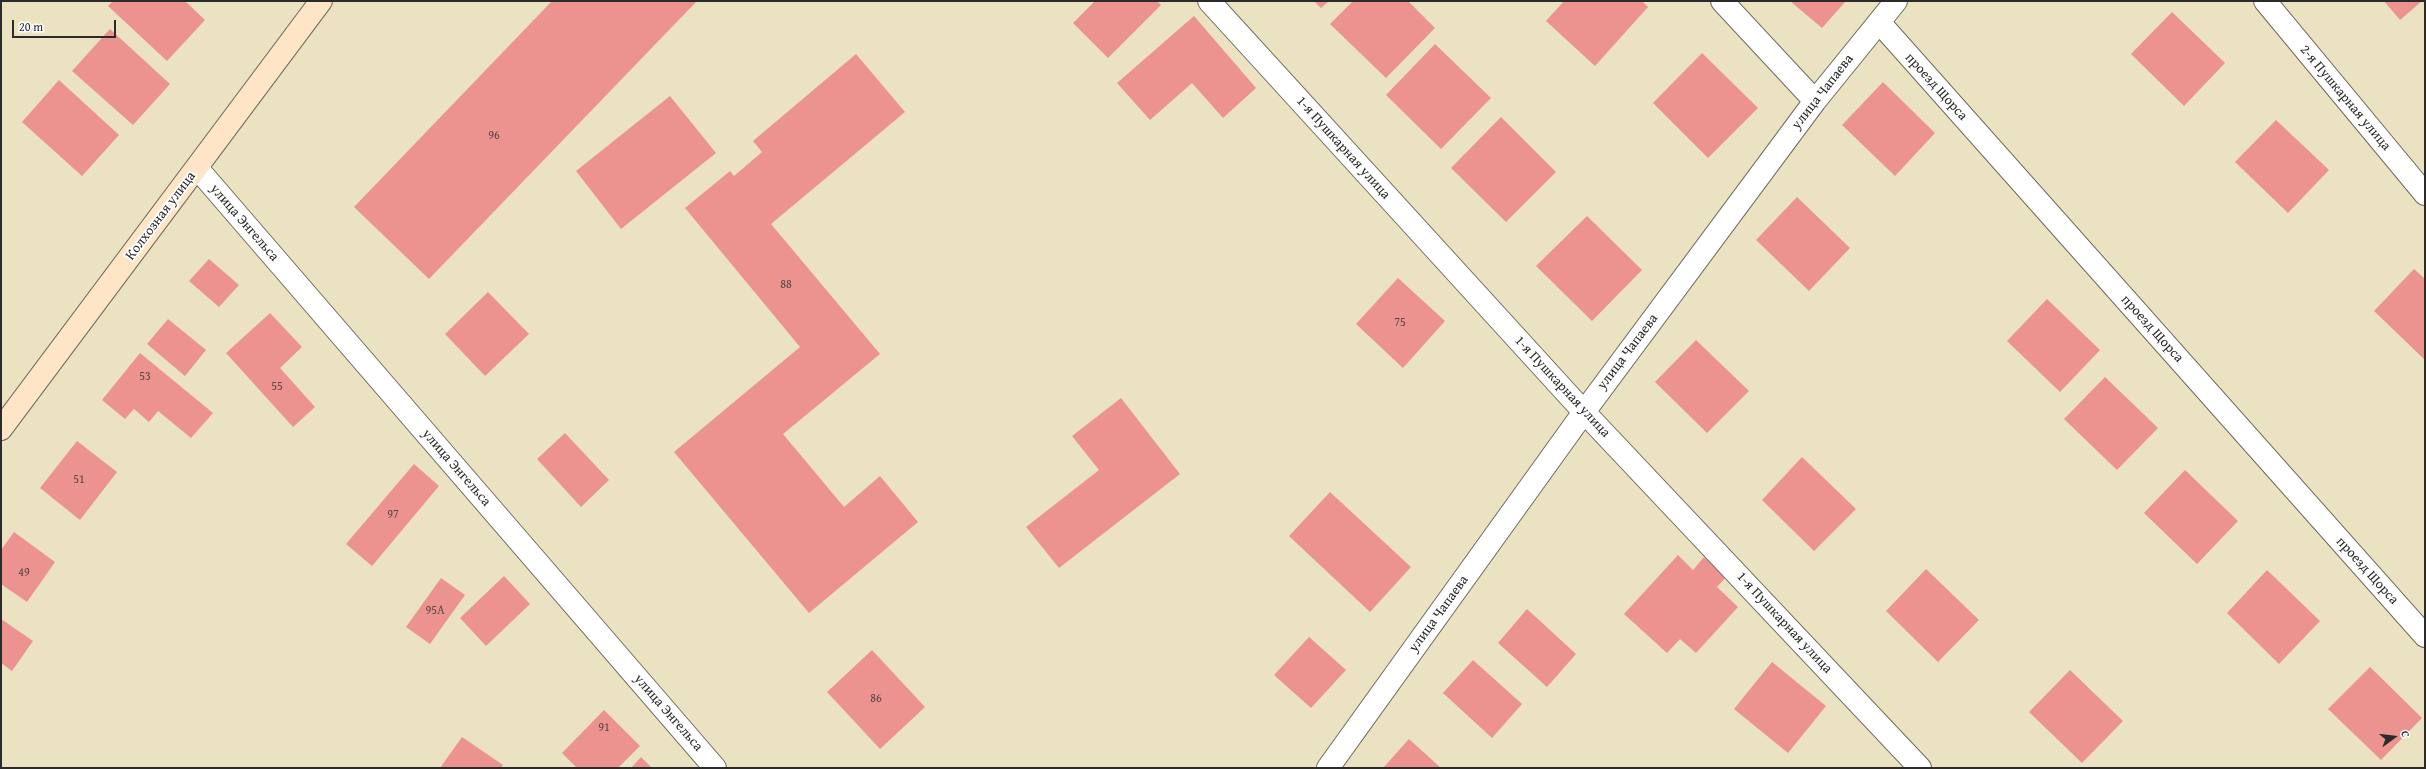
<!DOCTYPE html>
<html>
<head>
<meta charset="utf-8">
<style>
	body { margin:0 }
	#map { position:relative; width:2426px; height:769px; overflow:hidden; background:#ebe2c1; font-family:"Gentium Book Plus",serif }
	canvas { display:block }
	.frame { position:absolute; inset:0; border:2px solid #2b2b2b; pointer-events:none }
	.north { position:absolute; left:2374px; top:717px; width:40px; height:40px; -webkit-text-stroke:3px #fff; paint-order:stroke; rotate:75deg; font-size:11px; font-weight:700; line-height:16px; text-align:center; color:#2b2b2b }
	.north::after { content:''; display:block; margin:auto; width:14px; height:18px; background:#2b2b2b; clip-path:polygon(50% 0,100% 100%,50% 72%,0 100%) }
	.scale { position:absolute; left:12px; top:20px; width:104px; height:18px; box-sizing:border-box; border:2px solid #2b2b2b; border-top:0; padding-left:5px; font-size:12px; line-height:14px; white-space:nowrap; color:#2b2b2b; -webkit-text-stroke:3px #fff; paint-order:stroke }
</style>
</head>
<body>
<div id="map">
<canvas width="2426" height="769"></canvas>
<div class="frame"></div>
<div class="north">С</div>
<div class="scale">20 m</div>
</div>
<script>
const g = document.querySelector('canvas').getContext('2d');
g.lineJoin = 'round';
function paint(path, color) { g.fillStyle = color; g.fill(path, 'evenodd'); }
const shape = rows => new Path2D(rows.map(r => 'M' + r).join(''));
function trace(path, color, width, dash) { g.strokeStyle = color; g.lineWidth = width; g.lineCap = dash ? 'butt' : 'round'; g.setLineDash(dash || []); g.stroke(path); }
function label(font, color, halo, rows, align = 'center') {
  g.font = font + ' "Gentium Book Plus",serif'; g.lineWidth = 4; g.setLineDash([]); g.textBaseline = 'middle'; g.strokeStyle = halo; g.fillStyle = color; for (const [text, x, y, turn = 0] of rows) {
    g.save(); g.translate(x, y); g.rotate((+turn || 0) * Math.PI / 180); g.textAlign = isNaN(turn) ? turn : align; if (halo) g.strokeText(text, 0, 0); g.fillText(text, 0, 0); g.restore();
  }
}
paint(shape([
	[113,1,185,1,205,20,167,61,108,6],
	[552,1,697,1,429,279,354,207],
	[1095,1,1157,1,1161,5,1108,58,1073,23],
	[1314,1,1329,1,1321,8],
	[1353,1,1408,1,1435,28,1386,78,1330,24],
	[1564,1,1642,1,1648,7,1595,66,1546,21],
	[1790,1,1846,1,1822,28],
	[2384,1,2422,1,2400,20],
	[2172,12,2225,63,2184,106,2131,54],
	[1194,16,1256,88,1223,118,1192,83,1150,120,1117,83],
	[110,29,170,84,133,125,72,71],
	[1435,44,1491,98,1441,149,1386,95],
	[1702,53,1758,108,1708,158,1653,103],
	[856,54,905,112,771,224,880,354,783,434,844,507,880,476,918,522,809,613,674,452,800,347,685,208,730,171,734,176,762,152,753,141],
	[59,80,119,135,82,176,22,122],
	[1883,82,1935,133,1895,176,1842,125],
	[670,96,716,153,621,229,576,171],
	[1501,117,1556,172,1506,222,1451,168],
	[2276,120,2329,170,2288,213,2235,162],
	[1797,197,1850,248,1809,291,1756,240],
	[1587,216,1642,270,1592,321,1536,266],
	[209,259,239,285,219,307,189,281],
	[2414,269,2425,279,2425,360,2374,311],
	[1398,278,1445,321,1403,368,1356,324],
	[488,292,529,334,485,376,445,334],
	[2047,299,2100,350,2060,392,2007,341],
	[270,313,302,347,280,368,315,407,293,427,226,353],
	[168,319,206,350,185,376,147,344],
	[1696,340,1749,391,1707,433,1655,382],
	[140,353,213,413,191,438,158,411,149,422,134,409,125,419,102,400],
	[2105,377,2158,428,2117,470,2064,419],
	[1121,398,1180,474,1059,568,1026,527,1099,470,1072,436],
	[565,433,609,480,581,507,537,459],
	[77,441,117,472,80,520,40,488],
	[1802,457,1856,509,1814,551,1762,500],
	[414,464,439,486,372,566,346,544],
	[2185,470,2238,521,2197,564,2144,513],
	[1330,492,1411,567,1370,612,1289,536],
	[14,532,55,562,27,602,1,584,1,550],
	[1678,555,1693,570,1704,557,1726,577,1717,587,1738,607,1696,653,1680,639,1667,653,1624,614],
	[1926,569,1979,620,1938,662,1886,611],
	[2267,570,2320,621,2279,664,2227,613],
	[504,576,530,604,486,646,460,618],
	[441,578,465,595,430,644,406,627],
	[1527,609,1576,654,1547,687,1498,643],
	[1,619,33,641,12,671,1,663],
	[1309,637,1346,670,1311,708,1274,675],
	[872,650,925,707,880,749,827,692],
	[1473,660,1522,704,1492,738,1443,693],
	[1772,662,1826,706,1788,753,1734,709],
	[2370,667,2422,718,2381,760,2328,709],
	[2070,670,2123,721,2082,763,2029,712],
	[604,710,640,746,618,768,577,768,562,753],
	[462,737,503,765,501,768,440,768],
	[1409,739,1441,768,1383,768],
	[641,757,652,768,631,768]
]), '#ec938f');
const minor = shape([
	[1209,1,1584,412,1920,768],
	[1722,1,1815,101],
	[2265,1,2425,194],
	[1879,22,2425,636],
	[197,168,715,768],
	[1328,768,1584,412,1815,101,1896,1]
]);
const secondary = shape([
	[1,429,321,1]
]);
trace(minor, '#6e6b60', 24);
trace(secondary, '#6e6b60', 24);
trace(minor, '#fff', 22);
trace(secondary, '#fee5c5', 22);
label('12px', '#5b4544', null, [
	["96",494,136],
	["88",786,285],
	["75",1400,323],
	["53",145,377],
	["55",277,387],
	["51",79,480],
	["97",393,515],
	["49",24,573],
	["95А",435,611],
	["86",876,699],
	["91",604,728]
]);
label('14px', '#2b2b2b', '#fff', [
	["проезд Щорса",1936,87,48],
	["улица Чапаева",1823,92,-52],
	["2-я Пушкарная улица",2345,98,50],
	["1-я Пушкарная улица",1343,148,48],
	["Колхозная улица",161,216,-53],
	["улица Энгельса",244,223,49],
	["проезд Щорса",2152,329,48],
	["улица Чапаева",1628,352,-53],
	["1-я Пушкарная улица",1562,387,47],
	["улица Энгельса",456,468,49],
	["проезд Щорса",2367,571,48],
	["улица Чапаева",1439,614,-54],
	["1-я Пушкарная улица",1784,623,47],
	["улица Энгельса",668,713,49]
]);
</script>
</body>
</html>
